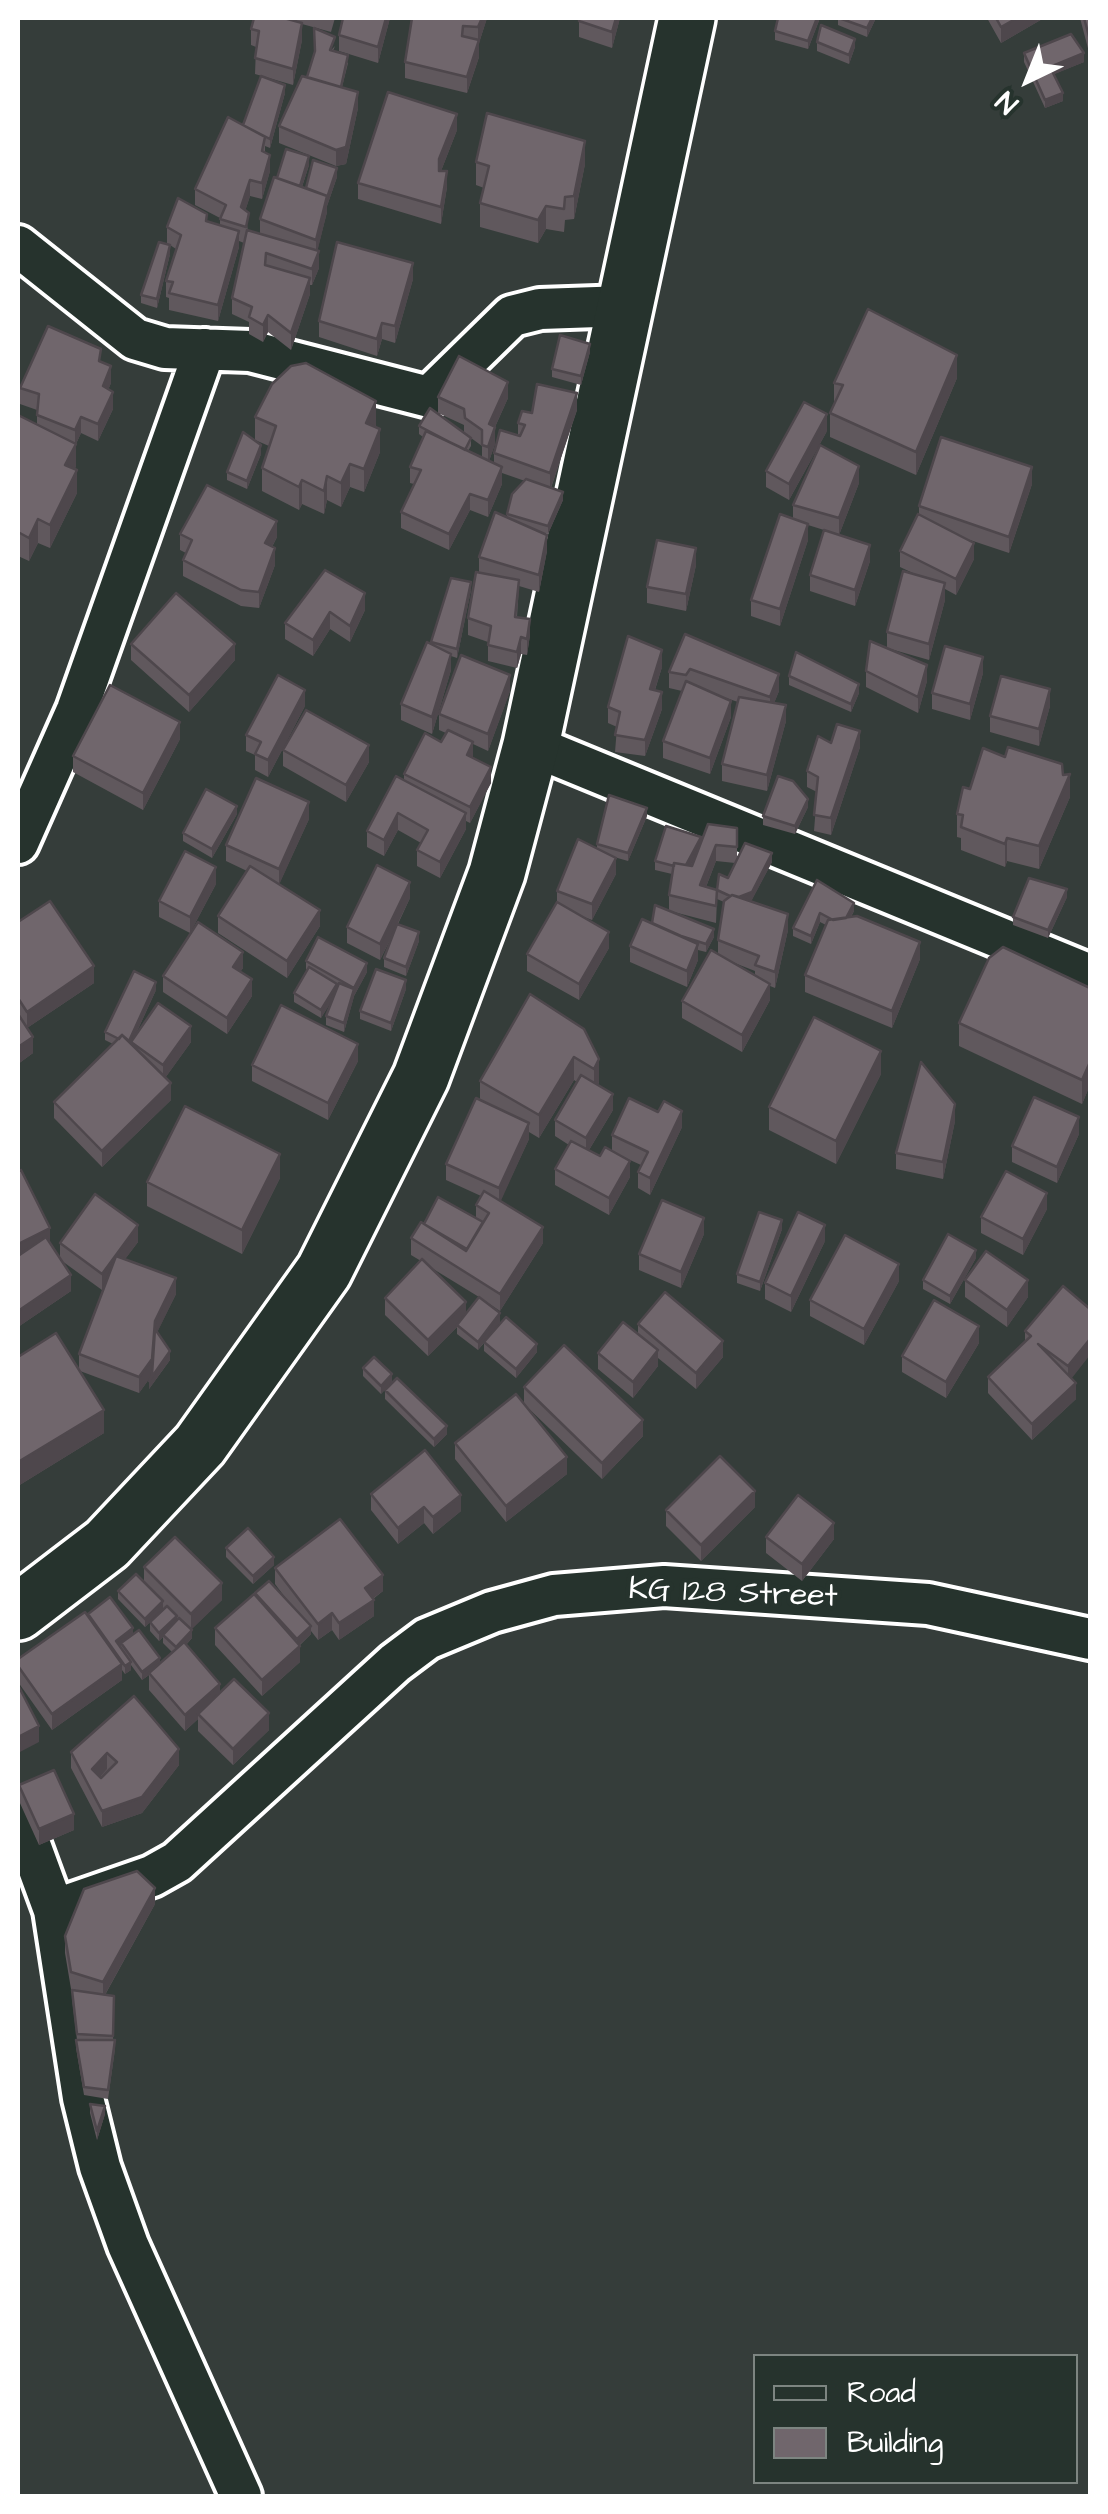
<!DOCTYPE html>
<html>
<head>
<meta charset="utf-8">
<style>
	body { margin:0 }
	#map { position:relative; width:1108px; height:2514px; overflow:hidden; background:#353d3a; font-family:"Architects Daughter",sans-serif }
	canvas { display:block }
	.frame { position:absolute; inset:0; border:20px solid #fff; pointer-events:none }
	.legend { position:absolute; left:753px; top:2354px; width:325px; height:130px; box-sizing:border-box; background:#26332d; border:2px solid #7d8581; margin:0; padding:12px 18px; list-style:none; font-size:30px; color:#fff }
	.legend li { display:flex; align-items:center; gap:20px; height:50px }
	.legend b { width:50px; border:2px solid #7d8581 }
	.north { position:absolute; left:978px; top:30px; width:100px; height:100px; -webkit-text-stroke:8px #26332d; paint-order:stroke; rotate:223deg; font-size:28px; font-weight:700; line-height:40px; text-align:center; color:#fff }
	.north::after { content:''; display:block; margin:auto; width:35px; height:45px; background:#fff; clip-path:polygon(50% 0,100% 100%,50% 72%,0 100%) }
</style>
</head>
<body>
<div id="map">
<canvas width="1108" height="2514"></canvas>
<div class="frame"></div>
<ul class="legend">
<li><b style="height:12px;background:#26332d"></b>Road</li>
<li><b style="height:28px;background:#70666c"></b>Building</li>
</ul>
<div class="north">N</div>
</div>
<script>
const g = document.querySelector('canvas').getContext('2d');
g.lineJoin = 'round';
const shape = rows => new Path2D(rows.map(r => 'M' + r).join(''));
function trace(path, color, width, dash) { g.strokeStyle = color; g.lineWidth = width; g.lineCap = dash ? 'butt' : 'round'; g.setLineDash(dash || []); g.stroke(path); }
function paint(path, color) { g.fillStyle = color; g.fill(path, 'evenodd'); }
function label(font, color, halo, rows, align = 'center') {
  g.font = font + ' "Architects Daughter",sans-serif'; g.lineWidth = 9; g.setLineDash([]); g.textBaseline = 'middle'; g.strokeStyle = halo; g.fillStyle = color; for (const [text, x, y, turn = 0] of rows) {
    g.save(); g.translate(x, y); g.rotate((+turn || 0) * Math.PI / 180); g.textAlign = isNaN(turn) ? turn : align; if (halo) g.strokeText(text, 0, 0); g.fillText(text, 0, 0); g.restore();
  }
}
const street = shape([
	[18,246,135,339,165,348,250,351,429,397,512,316,540,309,626,306],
	[531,745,1090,975],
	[18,843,77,710,205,349],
	[18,1812,54,1910,83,2098,100,2167,128,2245,241,2496],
	[54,1910,152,1876,177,1862,395,1663,427,1639,492,1612,554,1595,664,1586,928,1604,1090,1639]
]);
const secondary = shape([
	[18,1612,107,1544,200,1445,324,1271,421,1077,497,873,531,745,687,18]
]);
trace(street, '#fff', 48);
trace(secondary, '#fff', 62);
trace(street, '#26332d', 40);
trace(secondary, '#26332d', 55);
paint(shape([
	[254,18,335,18,331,32,302,24,302,40,293,85,255,74,256,47,251,45,251,29],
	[390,18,378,63,339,51,339,35],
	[412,18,487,18,479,43,479,57,467,93,405,78,405,62],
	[620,18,612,48,579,37,579,21],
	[820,18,808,49,775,40,775,31],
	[838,18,876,18,867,37,838,25],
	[987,18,1044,18,1001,43],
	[1080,18,1090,18,1090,56],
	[817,42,855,47,849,64,817,51],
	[335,46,333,51,348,63,342,87,358,108,346,164,336,166,279,143,279,126,307,77],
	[1024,53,1084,62,1054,74,1063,101,1045,108,1024,62],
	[285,93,270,148,265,146,265,153,270,171,262,199,250,196,245,211,248,231,260,234,260,219,277,178,309,165,302,187,306,188,337,177,327,206,327,212,317,251,319,268,312,285,310,285,310,294,291,350,268,332,263,342,249,334,249,322,232,314,232,298,244,243,239,241,239,247,218,321,169,310,169,298,166,297,166,281,176,249,167,243,167,227,207,221,220,225,220,218,195,205,195,189,243,125],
	[457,130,441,171,447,187,441,224,358,199,358,183],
	[476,162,585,164,574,219,565,220,564,232,546,229,538,243,480,227,480,203,484,188,476,185],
	[170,254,157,308,141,303,141,295],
	[413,279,395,343,382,339,377,356,319,337,319,321],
	[590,352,581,385,552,377,552,369],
	[101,362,111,383,108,390,113,409,98,441,81,433,76,444,75,469,77,493,50,548,38,543,29,561,18,556,18,415,37,424,37,410,20,404,20,388],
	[957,378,916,475,830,437,830,413,834,405,834,383],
	[438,397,508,398,495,427,495,444,489,461,494,463,494,453,518,435,518,423,532,413,577,410,551,488,563,500,548,534,542,533,547,551,539,592,519,586,517,617,530,635,527,655,521,654,517,668,488,661,488,642,468,635,468,618,479,572,479,557,507,517,507,514,525,481,502,473,502,484,488,517,470,510,449,550,401,528,401,512,414,484,410,483,410,467,423,437,419,434,419,426,464,433,464,425,438,413],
	[471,438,482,446,482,458,468,451,471,446],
	[255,417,376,425,380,452,364,492,350,487,341,507,327,500,324,514,302,504,299,510,262,491,262,468,269,446,255,440],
	[827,431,789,500,766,487,766,471],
	[261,454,247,489,227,480,227,472],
	[859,483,839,535,870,561,855,606,810,591,810,575,824,530,808,525,808,540,780,626,751,616,751,600,793,519,793,505],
	[1032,484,1009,553,967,539,974,559,956,595,945,589,945,600,929,660,887,648,887,632,917,575,900,567,900,551,919,515,919,506],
	[180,534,277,537,272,547,275,565,259,608,241,606,183,576,183,560,186,553,180,550],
	[696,565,686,611,647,603,647,587],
	[325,570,365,610,350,642,330,629,313,656,285,639,285,623],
	[471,590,457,658,451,656,451,670,432,734,401,720,401,704,431,644],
	[685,634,779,691,774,703,786,721,767,791,722,781,722,764,738,702,717,695,731,717,710,774,663,758,663,741,682,691,669,688,669,672],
	[131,644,235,660,189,712,131,660],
	[662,667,655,690,662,709,645,756,615,752,617,727,608,723,608,707],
	[866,671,927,681,918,713,866,687],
	[983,673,970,720,932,709,932,693],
	[789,676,859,693,851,712,789,685],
	[510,691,488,751,473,744,473,758,491,783,470,823,466,821,466,829,440,878,417,866,417,850,421,843,398,830,384,856,367,847,367,831,404,781,404,774,441,742,446,733,439,730,439,714],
	[305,706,268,777,255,770,255,755,246,751,246,735],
	[1050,706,1039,746,990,732,990,716],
	[180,739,143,810,73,772,73,756],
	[831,743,860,747,831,835,814,831,817,792,807,787,807,771],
	[283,750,369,762,346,802,283,766],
	[1005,757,1070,797,1039,869,1007,861,1005,867,961,850,961,838,957,837,957,814,970,789],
	[808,807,795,834,763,825,763,816],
	[237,814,212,858,183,841,183,833],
	[647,816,628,861,614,857,616,874,592,920,584,917,609,948,579,1000,527,971,527,954,557,902,557,891,597,848,597,844],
	[309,819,279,884,320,926,287,978,218,933,218,916,247,871,226,861,226,845],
	[737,828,737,860,772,862,751,901,788,930,775,988,770,986,770,1000,742,1052,682,1018,682,1001,718,954,718,940,724,902,717,899,716,923,670,911,714,937,706,952,698,950,698,960,687,987,630,962,630,946,669,911,669,895,672,874,655,870,655,861],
	[716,861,735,863,728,878,717,890,706,887],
	[732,962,755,971,755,975],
	[817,880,854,911,851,917,920,959,892,1028,805,992,805,975,826,925,820,922,811,944,793,936,793,928],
	[216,884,190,933,159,917,159,901],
	[1067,897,1048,938,1013,925,1013,917],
	[410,898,398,924,419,941,406,976,384,967,384,958,394,932,380,960,347,943,347,927],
	[18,922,94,983,27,1028,33,1053,18,1064],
	[306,961,367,972,354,996,344,1032,326,1025,326,1016,332,1000,321,1018,294,1002,294,993,307,970,306,969],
	[243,968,240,972,252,996,227,1034,163,992,163,976],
	[1090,988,1090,1085,1082,1104,959,1046,959,1023],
	[406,989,391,1031,360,1019,360,1011],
	[156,990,134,1038,191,1042,165,1078,171,1100,102,1167,54,1118,54,1102,113,1044,105,1040,105,1032],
	[584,1029,599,1082,598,1085,613,1110,589,1150,600,1156,612,1150,612,1135,682,1127,650,1195,638,1188,638,1172,641,1165,619,1155,630,1177,609,1215,555,1185,555,1169,569,1145,555,1136,555,1120,577,1082,574,1080,539,1138,529,1132,529,1139,500,1201,543,1243,500,1311,482,1299,500,1322,486,1340,537,1352,516,1378,484,1351,484,1343,478,1350,457,1334,457,1327,428,1356,385,1315,385,1298,421,1261,411,1255,411,1238,424,1224,476,1218,476,1205,481,1196,446,1180,446,1164,480,1100,480,1081],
	[430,1267,479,1297,466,1313],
	[358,1061,328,1120,252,1081,252,1065],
	[881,1074,836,1164,769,1130,769,1107],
	[955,1121,943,1179,896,1169,896,1153],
	[1079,1134,1057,1183,1012,1162,1012,1146],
	[18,1172,50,1243,60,1258,60,1243,138,1242,125,1259,176,1294,157,1332,170,1360,149,1389,149,1379,139,1393,80,1371,104,1433,18,1486,18,1357,79,1371,79,1354,105,1287,102,1290,62,1261,71,1291,18,1327],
	[280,1178,242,1254,147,1206,147,1182],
	[1047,1209,1023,1255,981,1233,981,1217],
	[782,1229,760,1291,737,1283,737,1274],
	[704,1234,681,1288,639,1270,639,1254],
	[825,1241,791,1312,765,1299,765,1283],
	[976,1258,950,1304,923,1289,923,1280],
	[965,1280,1028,1297,1007,1327,965,1297],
	[899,1281,864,1345,810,1316,810,1300],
	[1063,1286,1072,1379,1076,1399,1032,1440,988,1393,988,1377,1025,1342,1025,1331],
	[638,1324,723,1357,696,1389,658,1358,658,1366,633,1398,598,1369,598,1353,638,1334],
	[979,1343,946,1398,902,1372,902,1356],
	[363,1368,392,1382,381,1394,363,1376],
	[524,1387,643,1436,602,1479,525,1405,567,1474,506,1522,455,1459,455,1443,524,1404],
	[385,1390,447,1434,434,1447,385,1399],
	[371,1494,461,1511,433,1534,424,1523,398,1544,371,1510],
	[755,1507,701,1561,666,1526,666,1510],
	[766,1537,834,1539,802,1581,766,1553],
	[226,1548,274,1565,253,1584,226,1557],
	[144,1567,222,1600,191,1629,192,1638,186,1645,220,1692,269,1730,233,1765,198,1731,198,1719,185,1731,149,1690,149,1675,142,1680,131,1665,131,1670,125,1674,122,1670,122,1680,52,1730,18,1682,18,1659,88,1616,133,1634,160,1663,172,1652,163,1643,163,1637,159,1641,150,1631,150,1622,145,1627,118,1599,118,1591,144,1582],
	[275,1568,383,1591,373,1599,374,1616,339,1640,332,1630,318,1640,311,1631,311,1634,300,1645,300,1662,262,1696,215,1645,215,1628,290,1604,275,1584],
	[134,1696,179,1765,142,1813,102,1827,71,1768,71,1752],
	[19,1785,74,1830,39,1845,19,1801],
	[155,1904,105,1995,114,1996,113,2040,115,2049,108,2099,84,2095,76,2048,77,2040,72,1999,72,1990,80,1991,71,1989,65,1953,65,1936],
	[90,2104,105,2114,97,2140,90,2113]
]), '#60585d');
paint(shape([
	[386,18,390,18,378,63,378,47],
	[482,18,487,18,479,43,479,57,467,93,467,77,478,40,478,27],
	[616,18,620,18,612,48,612,32],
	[817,18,820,18,808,49,808,41],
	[872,18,876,18,867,37,867,28],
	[1017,18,1044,18,1001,43,1001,27],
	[302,23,302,40,293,85,293,69],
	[855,39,855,47,849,64,849,55],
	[1084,53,1084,62,1050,76,1050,67],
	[285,85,285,93,270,148,270,139],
	[358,92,358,108,346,164,336,166,336,150],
	[1063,93,1063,101,1045,108,1045,100],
	[457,114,457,130,439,176,439,159],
	[585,141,585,164,574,219,574,196],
	[270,155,270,171,262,199,262,183],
	[309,156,309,165,299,196,299,187],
	[337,168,337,177,327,206,327,212,316,257,316,240,327,196],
	[447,171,447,187,441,224,441,207],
	[250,180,250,196,241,224,241,207],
	[546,206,546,229,538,243,538,220],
	[239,231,239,247,218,321,218,305],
	[170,245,170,254,157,308,157,299],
	[319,251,319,268,312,285,312,269],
	[413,263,413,279,395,343,395,326],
	[310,278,310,294,291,350,291,333],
	[268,315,268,332,263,342,263,325],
	[382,323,382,339,377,356,377,339],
	[590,344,590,352,581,385,581,376],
	[957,355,957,378,916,475,916,452],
	[111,366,111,383,103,402,103,386],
	[508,382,508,398,489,440,489,424],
	[113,392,113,409,98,441,98,424],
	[577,393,577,410,550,490,550,473],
	[376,401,376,425,366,446,366,423],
	[827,414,827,431,789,500,789,484],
	[81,417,81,433,76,444,76,467,65,488,65,465,75,446,75,430],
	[495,427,495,444,488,464,488,447],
	[380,429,380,452,364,492,364,469],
	[261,445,261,454,247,489,247,481],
	[350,464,350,487,341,507,341,483],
	[859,466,859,483,839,535,839,518],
	[502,467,502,484,488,517,488,500],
	[1032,467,1032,484,1009,553,1009,537],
	[77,470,77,493,50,548,50,525],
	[327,476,327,500,324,514,324,491],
	[302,480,302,504,299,510,299,487],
	[563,492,563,500,548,534,548,526],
	[470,494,470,510,449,550,449,534],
	[38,519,38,543,29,561,29,538],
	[277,521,277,537,265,560,265,543],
	[808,524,808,540,780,626,780,609],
	[547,535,547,551,539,592,539,575],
	[974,543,974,559,956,595,956,579],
	[870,545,870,561,855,606,855,590],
	[275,548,275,565,259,608,259,592],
	[696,548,696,565,686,611,686,594],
	[471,582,471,590,457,658,457,649],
	[945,583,945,600,929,660,929,644],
	[365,593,365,610,350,642,350,626],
	[330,612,330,629,313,656,313,640],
	[530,619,530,635,527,655,527,639],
	[521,637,521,654,517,668,517,652],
	[235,644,235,660,189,712,189,695],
	[662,650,662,667,650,705,650,689],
	[451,654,451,670,432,734,432,717],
	[983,657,983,673,970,720,970,704],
	[927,665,927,681,918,713,918,697],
	[779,674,779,691,770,713,770,697],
	[510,675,510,691,488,751,488,734],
	[859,684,859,693,851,712,851,704],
	[1050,689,1050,706,1039,746,1039,729],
	[305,690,305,706,268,777,268,760],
	[662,692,662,709,645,756,645,740],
	[731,701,731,717,710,774,710,758],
	[786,705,786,721,767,791,767,775],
	[180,722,180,739,143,810,143,793],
	[860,731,860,747,831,835,831,818],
	[473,742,473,758,467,755],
	[369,745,369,762,346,802,346,785],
	[491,767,491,783,470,823,470,807],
	[1070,774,1070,797,1039,869,1039,846],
	[808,799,808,807,795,834,795,826],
	[309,802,309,819,279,885,279,869],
	[237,806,237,814,212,858,212,849],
	[647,808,647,816,628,861,628,853],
	[398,813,398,830,384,856,384,840],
	[466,813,466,829,440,878,440,862],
	[701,837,701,845,685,877,685,868],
	[1007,838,1007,861,1005,867,1005,844],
	[716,845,716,861,700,902,700,885],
	[772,853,772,862,752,900,735,907,735,898],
	[616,858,616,874,592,920,592,904],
	[216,867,216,884,190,933,190,917],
	[410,882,410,898,380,960,380,944],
	[1067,889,1067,897,1048,938,1048,930],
	[854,903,854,911,842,932,842,924],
	[320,910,320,926,287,978,287,961],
	[820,913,820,922,811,944,811,936],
	[788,914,788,930,775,988,775,972],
	[714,929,714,937,706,952,706,944],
	[419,932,419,941,406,976,406,967],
	[609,932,609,948,579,1000,579,984],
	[920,942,920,959,892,1028,892,1011],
	[698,944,698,960,687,987,687,971],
	[243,952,243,968,233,983,233,967],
	[367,963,367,972,354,996,354,988],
	[94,966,94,983,27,1028,27,1012],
	[252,979,252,996,227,1034,227,1018],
	[406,980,406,989,391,1031,391,1023],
	[156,982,156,990,128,1051,128,1043],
	[337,984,337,993,321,1018,321,1010],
	[770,984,770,1000,742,1052,742,1035],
	[354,989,354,997,344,1032,344,1023],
	[191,1026,191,1042,163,1081,163,1065],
	[33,1037,33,1053,18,1064,18,1047],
	[358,1044,358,1061,328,1120,328,1103],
	[881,1051,881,1074,836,1164,836,1141],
	[574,1057,574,1080,539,1138,539,1115],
	[599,1059,599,1082,594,1092,594,1069],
	[1090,1062,1090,1085,1082,1104,1082,1080],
	[171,1083,171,1100,102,1167,102,1151],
	[613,1094,613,1110,586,1155,586,1138],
	[955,1104,955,1121,943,1179,943,1162],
	[682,1111,682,1127,650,1195,650,1178],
	[1079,1117,1079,1134,1057,1183,1057,1167],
	[529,1123,529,1139,499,1205,499,1188],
	[280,1154,280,1178,242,1254,242,1230],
	[630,1161,630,1177,609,1215,609,1198],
	[1047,1193,1047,1209,1023,1255,1023,1239],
	[704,1218,704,1234,681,1288,681,1272],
	[782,1220,782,1229,760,1291,760,1282],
	[138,1225,138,1242,102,1290,102,1274],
	[825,1225,825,1241,791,1312,791,1296],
	[543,1227,543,1243,500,1311,500,1294],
	[50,1228,50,1244,18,1260,18,1244],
	[976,1250,976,1258,950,1304,950,1296],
	[899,1264,899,1281,864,1345,864,1329],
	[71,1275,71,1291,18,1327,18,1311],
	[176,1278,176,1294,155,1337,152,1375,139,1393,139,1377,155,1321],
	[1028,1280,1028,1297,1007,1327,1007,1310],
	[466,1302,466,1318,428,1356,428,1340],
	[500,1313,500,1322,478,1350,478,1342],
	[979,1326,979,1343,946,1398,946,1382],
	[1090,1339,1090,1355,1068,1383,1068,1366],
	[723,1341,723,1357,696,1389,696,1373],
	[537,1344,537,1352,516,1378,516,1369],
	[658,1350,658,1366,633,1398,633,1382],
	[170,1351,170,1360,149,1389,149,1381],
	[392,1374,392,1382,381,1394,381,1386],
	[1076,1383,1076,1399,1032,1440,1032,1424],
	[104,1410,104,1433,18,1486,18,1462],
	[643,1420,643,1436,602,1479,602,1463],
	[447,1426,447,1434,434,1447,434,1439],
	[567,1457,567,1474,506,1522,506,1506],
	[755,1491,755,1507,701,1561,701,1545],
	[461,1495,461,1511,433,1534,433,1517],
	[424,1507,424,1523,398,1544,398,1528],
	[834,1523,834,1539,802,1581,802,1564],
	[274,1557,274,1565,253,1584,253,1576],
	[383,1575,383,1591,365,1604,365,1588],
	[222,1583,222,1600,191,1630,191,1614],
	[374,1600,374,1616,339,1640,339,1623],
	[163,1601,163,1610,145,1627,145,1619],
	[332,1613,332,1630,318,1640,318,1624],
	[177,1616,177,1624,159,1641,159,1633],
	[311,1626,311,1634,297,1647,297,1639],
	[133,1628,133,1636,121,1643,121,1646,116,1641],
	[192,1630,192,1638,176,1656,176,1647],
	[300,1646,300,1662,262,1696,262,1680],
	[160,1658,160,1667,142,1680,142,1672],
	[131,1662,131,1670,125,1674,125,1666],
	[122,1664,122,1680,52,1730,52,1714],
	[220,1684,220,1700,198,1714,198,1719,185,1731,185,1715],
	[269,1713,269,1730,233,1765,233,1749],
	[39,1726,39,1742,18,1753,18,1737],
	[179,1749,179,1765,142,1813,102,1827,102,1811],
	[107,1753,107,1769,92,1786,92,1769],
	[74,1814,74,1830,39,1845,39,1829],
	[155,1888,155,1904,103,1998,103,1982],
	[105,2106,105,2114,97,2140,97,2131]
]), '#4e474c');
const building = shape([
	[254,18,284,18,302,23,293,69,255,58,259,31,251,29,254,18],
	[343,18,386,18,378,47,339,35,343,18],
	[412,18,482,18,478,27,463,26,462,36,479,40,467,77,405,62,412,18],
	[580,18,616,18,612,32,579,21,580,18],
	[778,18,817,18,808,41,775,31,778,18],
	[839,18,872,18,867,28,839,18],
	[996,18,1017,18,1001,27,996,18],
	[1084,18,1090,18,1090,40,1084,18],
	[821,25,855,39,849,55,817,42,821,25],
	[314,28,335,37,330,50,348,55,341,87,307,77,315,51,314,28],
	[1071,34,1084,53,1050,67,1063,93,1045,100,1024,53,1071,34],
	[261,76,285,85,270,139,243,125,261,76],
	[302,76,358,92,346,147,336,150,279,126,302,76],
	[388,92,457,114,439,159,439,171,447,171,441,207,358,183,388,92],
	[487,113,585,141,574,196,565,197,564,209,546,206,538,220,480,203,489,166,476,162,487,113],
	[228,117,265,137,262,151,270,155,262,183,250,180,241,207,249,213,246,227,220,219,226,205,195,189,228,117],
	[286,149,309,156,300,186,277,178,286,149],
	[313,160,337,168,327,198,327,196,306,188,313,160],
	[274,177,327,196,316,240,260,219,274,177],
	[178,198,207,214,206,221,239,231,218,305,169,293,173,282,166,281,181,235,167,227,178,198],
	[247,230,319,251,312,269,266,253,265,265,310,278,291,333,268,315,263,325,249,317,252,307,232,298,247,230],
	[159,242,170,245,157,299,141,295,159,242],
	[337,242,413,263,395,326,382,323,377,339,319,321,337,242],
	[868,309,957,355,916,452,830,413,843,385,834,383,868,309],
	[48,326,101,349,99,361,111,366,103,386,113,392,98,424,81,417,75,430,37,415,39,394,20,388,48,326],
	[560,335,590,344,581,376,552,369,560,335],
	[459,356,508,382,489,424,495,427,488,447,482,445,482,430,465,418,464,409,438,397,459,356],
	[306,363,376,401,366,423,380,429,364,469,350,464,341,483,327,476,324,491,302,480,299,487,262,468,276,426,255,417,272,384,291,366,306,363],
	[537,384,577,393,550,473,494,453,500,430,520,436,525,425,518,423,522,411,532,413,537,384],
	[804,402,827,414,789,484,766,471,804,402],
	[430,408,471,438,465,450,419,426,430,408],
	[18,415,76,444,65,465,77,470,50,525,38,519,29,538,18,532,18,415],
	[426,431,502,467,488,500,470,494,449,534,401,512,421,470,410,467,426,431],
	[243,432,261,445,247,481,227,472,243,432],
	[941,437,1032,467,1009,537,919,506,941,437],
	[820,445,859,466,839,518,793,505,820,445],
	[526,479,563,492,548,526,507,514,512,494,526,479],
	[207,485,277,521,265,543,275,548,259,592,241,590,183,560,192,540,180,534,207,485],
	[495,512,547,535,539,575,479,557,495,512],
	[780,514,808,524,780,609,751,600,780,514],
	[918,514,974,543,956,579,900,551,918,514],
	[824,530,870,545,855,590,810,575,824,530],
	[657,540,696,548,686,594,647,587,657,540],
	[325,570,365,593,350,626,330,612,313,640,285,623,325,570],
	[903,571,945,583,929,644,887,632,903,571],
	[476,572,519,580,515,617,530,619,527,639,521,637,517,652,488,645,491,626,468,618,476,572],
	[451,578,471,582,457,649,431,642,451,578],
	[176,593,235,644,189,695,131,644,176,593],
	[685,634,779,674,770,697,690,669,686,675,669,672,685,634],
	[628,636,662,650,650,689,662,692,645,740,615,735,620,712,608,707,628,636],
	[870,641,927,665,918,697,866,671,870,641],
	[427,642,451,654,432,717,401,704,427,642],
	[945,646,983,657,970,704,932,693,945,646],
	[796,652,859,684,851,704,789,676,796,652],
	[461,655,510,675,488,734,439,714,461,655],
	[278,675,305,690,268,760,255,754,261,742,246,735,278,675],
	[1001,676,1050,689,1039,729,990,716,1001,676],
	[686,681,731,701,710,758,663,741,686,681],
	[110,685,180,722,143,793,73,756,110,685],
	[739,697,786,705,767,775,722,764,739,697],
	[306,710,369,745,346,785,283,750,306,710],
	[837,724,860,731,831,818,814,815,818,777,807,771,818,736,831,743,837,724],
	[448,730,473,742,467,755,491,767,470,807,404,774,425,733,441,742,448,730],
	[1008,747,1062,764,1063,775,1070,774,1039,846,1007,838,1005,844,961,827,963,815,957,814,963,787,970,789,983,748,1005,757,1008,747],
	[396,776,466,813,440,862,417,850,428,830,398,813,384,840,367,831,396,776],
	[778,776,793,781,808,799,795,826,763,816,778,776],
	[256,778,309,802,279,869,226,845,256,778],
	[206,789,237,806,212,849,183,833,206,789],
	[609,795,647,808,628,853,597,844,609,795],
	[708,824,737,828,737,847,716,845,700,885,717,890,716,906,669,895,674,863,692,866,708,824],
	[666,826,701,837,686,865,674,863,674,866,655,861,666,826],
	[578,839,616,858,592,904,557,891,578,839],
	[745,843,772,853,752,892,739,897,732,895,730,896,717,890,719,874,728,878,745,843],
	[185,851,216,867,190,917,159,901,185,851],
	[377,865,410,882,380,944,347,927,377,865],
	[250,866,320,910,287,961,218,916,250,866],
	[1029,878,1067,889,1048,930,1013,917,1029,878],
	[817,880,854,903,846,918,833,920,820,913,811,936,793,928,817,880],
	[732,895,788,914,775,972,755,965,759,956,718,940,724,901,732,895],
	[50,901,94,966,27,1012,18,998,18,922,50,901],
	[557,902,609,932,579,984,527,954,557,902],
	[655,905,714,929,706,944,681,936,652,923,655,905],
	[857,916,920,942,892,1011,805,975,828,920,857,916],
	[642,919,698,944,687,971,630,946,642,919],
	[198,922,243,952,233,967,252,979,227,1018,163,976,198,922],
	[397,924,419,932,406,967,384,958,397,924],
	[318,937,367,963,354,988,306,961,318,937],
	[1003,947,1090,988,1090,1062,1082,1080,959,1023,989,958,1003,947],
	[711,950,770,984,742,1035,682,1001,711,950],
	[309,967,337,984,321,1010,294,993,309,967],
	[376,969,406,980,391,1023,360,1011,376,969],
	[134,971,156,982,129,1041,122,1035,119,1039,105,1032,134,971],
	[339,983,354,989,344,1023,326,1016,339,983],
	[530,994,584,1029,599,1059,594,1069,574,1057,539,1115,480,1081,530,994],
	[158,1003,191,1026,163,1065,131,1042,158,1003],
	[281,1005,358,1044,328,1103,252,1065,281,1005],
	[18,1014,33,1037,18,1047,18,1014],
	[814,1017,881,1051,836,1141,769,1107,814,1017],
	[122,1035,171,1083,102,1151,54,1102,122,1035],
	[921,1062,955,1104,943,1162,896,1153,921,1062],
	[581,1075,613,1094,586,1138,555,1120,581,1075],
	[1034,1097,1079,1117,1057,1167,1012,1146,1034,1097],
	[476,1098,529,1123,499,1188,446,1164,476,1098],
	[629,1098,658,1112,664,1101,682,1111,650,1178,638,1172,648,1152,612,1135,629,1098],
	[185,1106,280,1154,242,1230,147,1182,185,1106],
	[571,1141,600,1156,605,1147,630,1161,609,1198,555,1169,571,1141],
	[21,1170,50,1228,18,1244,18,1172,21,1170],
	[1006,1171,1047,1193,1023,1239,981,1217,1006,1171],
	[484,1191,543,1227,500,1294,411,1238,421,1222,466,1251,489,1213,476,1205,484,1191],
	[95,1194,138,1225,102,1274,60,1243,95,1194],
	[438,1197,483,1222,467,1249,424,1224,438,1197],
	[662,1200,704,1218,681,1272,639,1254,662,1200],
	[759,1212,782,1220,760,1282,737,1274,759,1212],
	[798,1212,825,1225,791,1296,765,1283,798,1212],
	[948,1234,976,1250,950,1296,923,1280,948,1234],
	[845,1235,899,1264,864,1329,810,1300,845,1235],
	[46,1237,71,1275,18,1311,18,1256,46,1237],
	[986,1251,1028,1280,1007,1310,965,1280,986,1251],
	[116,1256,176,1278,155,1321,152,1359,139,1377,79,1354,116,1256],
	[422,1259,466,1302,428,1340,385,1298,422,1259],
	[1063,1286,1090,1309,1090,1339,1068,1366,1038,1344,1076,1383,1032,1424,988,1377,1031,1336,1025,1331,1063,1286],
	[665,1292,723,1341,696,1373,638,1324,665,1292],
	[479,1297,500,1313,478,1342,457,1325,479,1297],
	[934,1300,979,1326,946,1382,902,1356,934,1300],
	[506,1317,537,1344,516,1369,484,1342,506,1317],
	[623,1322,658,1350,633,1382,598,1353,623,1322],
	[155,1329,170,1351,149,1381,152,1375,155,1329],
	[56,1333,104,1410,18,1462,18,1357,56,1333],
	[564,1345,643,1420,602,1463,524,1387,564,1345],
	[374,1357,392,1374,381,1386,363,1368,374,1357],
	[397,1378,447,1426,434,1439,385,1390,397,1378],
	[516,1394,567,1457,506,1506,455,1443,516,1394],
	[425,1450,461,1495,433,1517,424,1507,398,1528,371,1494,425,1450],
	[720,1456,755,1491,701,1545,666,1510,720,1456],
	[798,1495,834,1523,802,1564,766,1537,798,1495],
	[340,1519,383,1575,365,1588,374,1600,339,1623,332,1613,318,1624,275,1568,340,1519],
	[248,1528,274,1557,253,1576,226,1548,248,1528],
	[175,1537,222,1583,191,1614,144,1567,175,1537],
	[136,1574,163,1601,145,1619,118,1591,136,1574],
	[269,1581,311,1626,297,1639,255,1593,269,1581],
	[254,1594,300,1646,262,1680,215,1628,254,1594],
	[110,1597,133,1628,116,1641,131,1662,125,1666,88,1614,110,1597],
	[167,1606,177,1616,159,1633,150,1622,167,1606],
	[85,1612,122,1664,52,1714,18,1666,18,1659,85,1612],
	[179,1618,192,1630,176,1647,163,1635,179,1618],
	[139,1630,160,1658,142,1672,121,1643,139,1630],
	[184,1642,220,1684,185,1715,149,1673,184,1642],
	[234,1679,269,1713,233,1749,198,1714,234,1679],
	[18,1685,39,1726,18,1737,18,1685],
	[134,1696,179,1749,142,1797,102,1811,71,1752,134,1696],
	[107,1753,117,1762,101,1778,92,1769,107,1753],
	[54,1770,74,1814,39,1829,19,1785,54,1770],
	[137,1871,155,1888,103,1982,71,1972,65,1936,84,1889,137,1871],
	[72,1990,114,1996,113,2036,77,2034,72,1990],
	[76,2040,115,2040,108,2090,84,2087,76,2040],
	[90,2104,105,2106,97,2131,90,2104]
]);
paint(building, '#70666c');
trace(building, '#4e474c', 2.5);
label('32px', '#fff', '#26332d', [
	["KG 128 Street",733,1595,2]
]);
</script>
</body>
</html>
